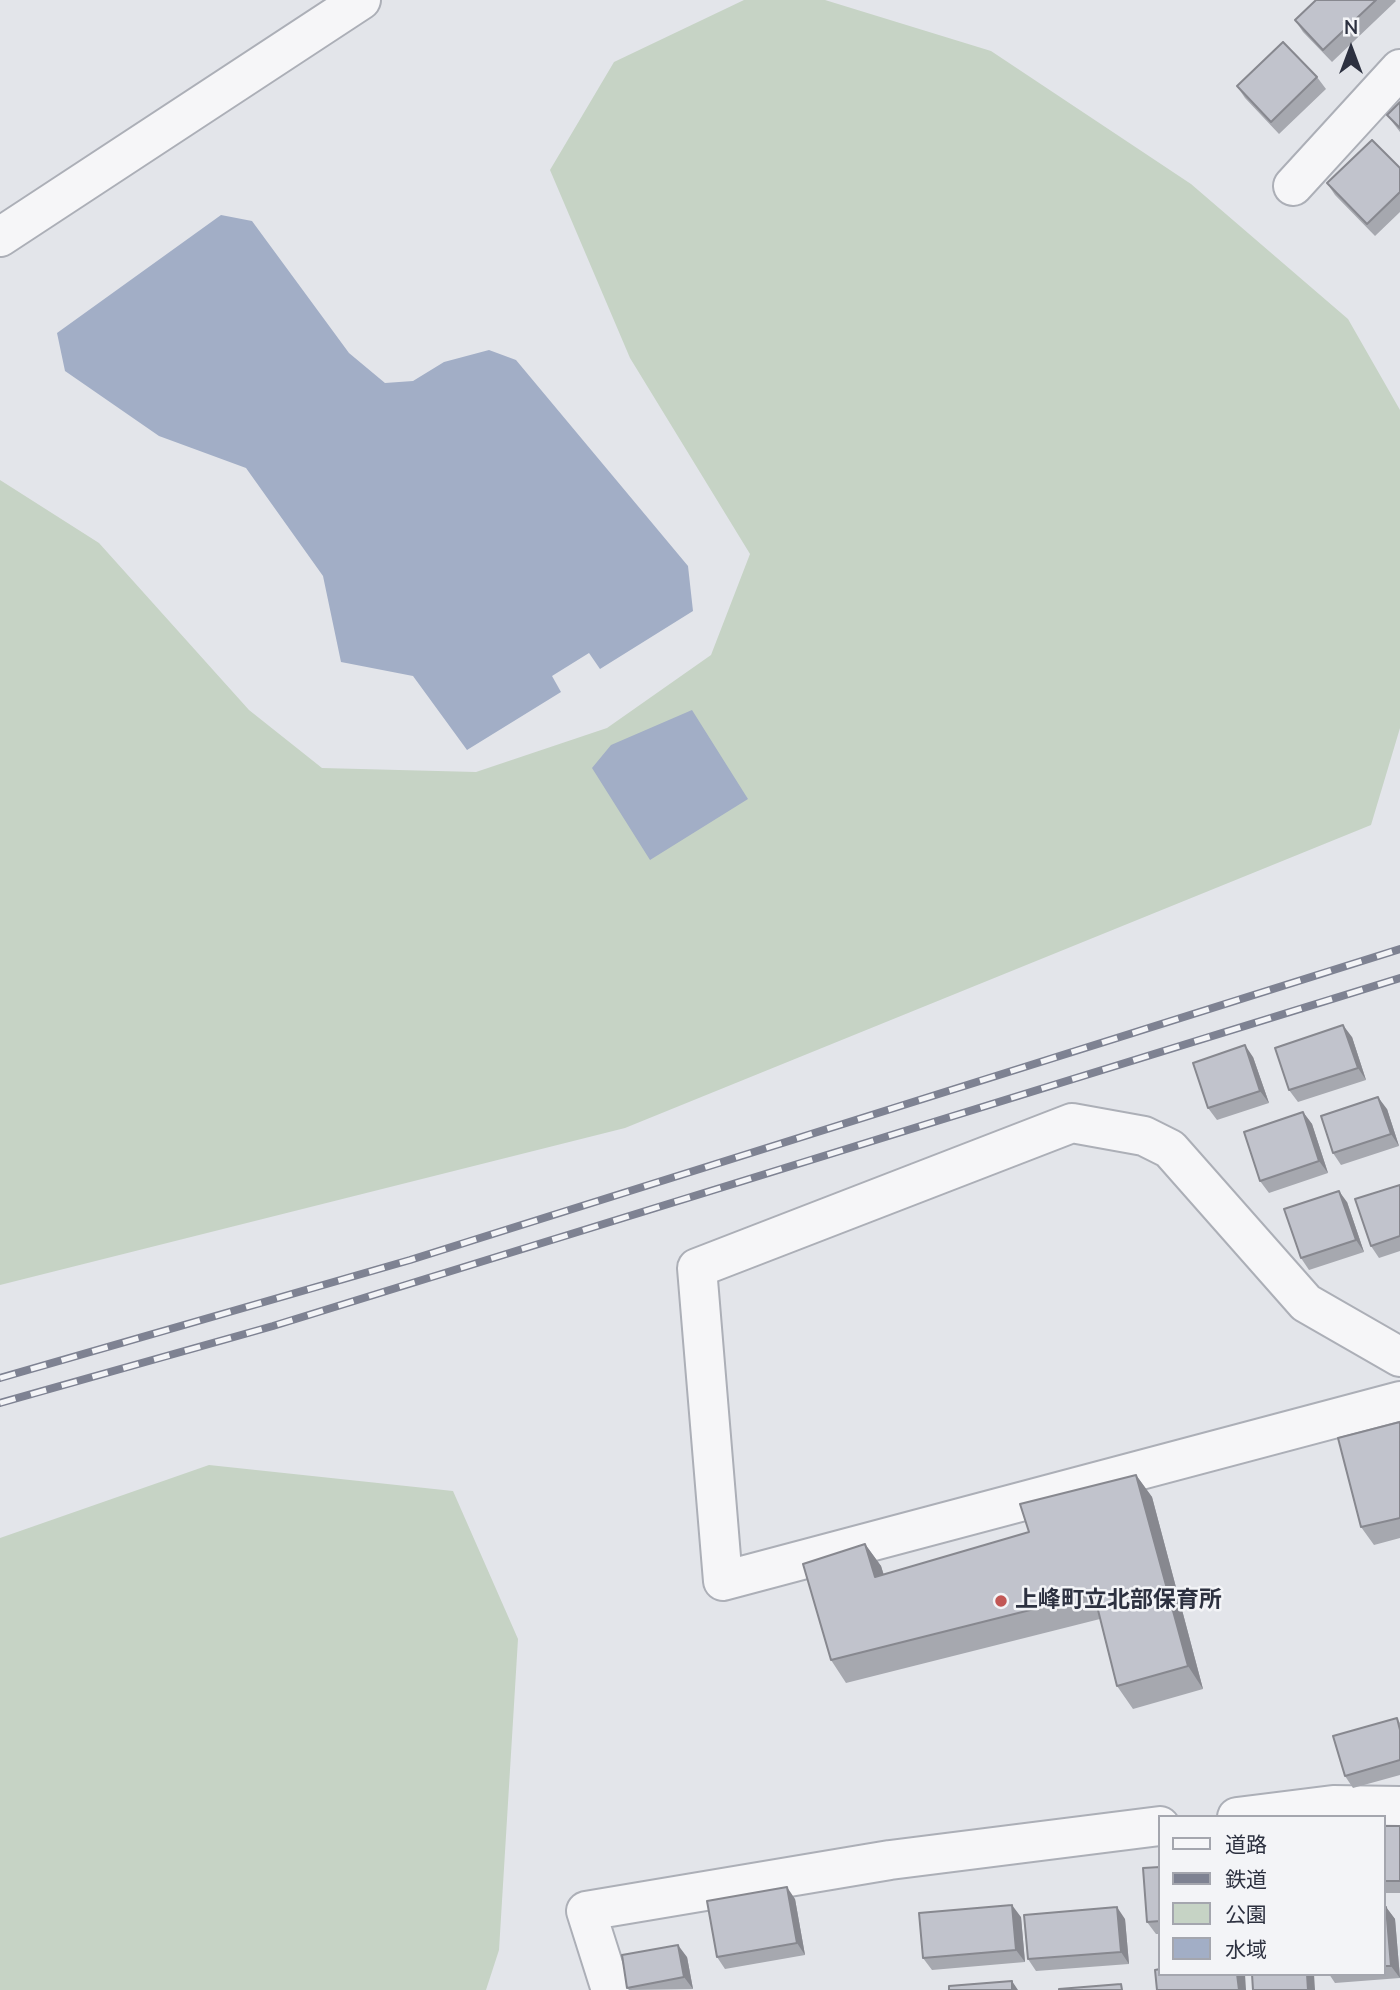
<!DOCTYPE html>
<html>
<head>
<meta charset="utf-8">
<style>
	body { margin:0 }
	#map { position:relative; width:1400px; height:1990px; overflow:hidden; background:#e3e5ea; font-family:"Nunito Sans","Noto Sans JP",sans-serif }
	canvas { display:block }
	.legend { position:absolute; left:1158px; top:1815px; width:228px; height:161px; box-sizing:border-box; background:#f3f4f7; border:2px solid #a4a6ae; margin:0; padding:9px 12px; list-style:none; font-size:21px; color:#2d3140 }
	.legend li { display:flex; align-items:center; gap:14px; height:35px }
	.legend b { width:35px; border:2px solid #a4a6ae }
	.north { position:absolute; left:1316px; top:14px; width:70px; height:70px; -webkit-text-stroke:5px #f3f4f7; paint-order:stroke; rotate:0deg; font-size:19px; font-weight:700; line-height:28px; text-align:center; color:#2d3140 }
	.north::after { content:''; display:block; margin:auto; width:24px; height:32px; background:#2d3140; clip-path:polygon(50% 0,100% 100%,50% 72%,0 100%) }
</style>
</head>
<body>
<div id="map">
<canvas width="1400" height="1990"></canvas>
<ul class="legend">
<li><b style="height:9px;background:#f6f6f8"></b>道路</li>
<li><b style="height:9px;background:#7e8292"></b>鉄道</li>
<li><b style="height:19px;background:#c6d3c5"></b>公園</li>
<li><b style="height:19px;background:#a2aec6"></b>水域</li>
</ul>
<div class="north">N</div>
</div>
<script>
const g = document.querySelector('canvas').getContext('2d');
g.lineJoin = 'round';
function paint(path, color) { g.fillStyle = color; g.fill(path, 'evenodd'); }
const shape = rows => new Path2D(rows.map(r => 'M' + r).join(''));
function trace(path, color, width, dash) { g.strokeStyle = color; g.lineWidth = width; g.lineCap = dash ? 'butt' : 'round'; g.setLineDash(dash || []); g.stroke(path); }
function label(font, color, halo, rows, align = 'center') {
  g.font = font + ' "Nunito Sans","Noto Sans JP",sans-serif'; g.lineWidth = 5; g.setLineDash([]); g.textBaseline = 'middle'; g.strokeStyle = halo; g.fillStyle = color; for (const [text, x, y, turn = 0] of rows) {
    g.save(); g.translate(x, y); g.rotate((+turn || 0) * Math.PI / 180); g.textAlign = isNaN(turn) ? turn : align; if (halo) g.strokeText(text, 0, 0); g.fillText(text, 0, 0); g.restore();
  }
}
paint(shape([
	[744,0,825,0,991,51,1191,184,1348,319,1400,410,1400,728,1371,825,625,1128,0,1285,0,480,99,543,249,710,322,768,476,772,607,728,711,655,750,554,630,358,550,170,614,62],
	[209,1465,453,1491,518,1639,499,1950,486,1990,0,1990,0,1538]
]), '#c6d3c5');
paint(shape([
	[221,215,252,221,349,353,385,383,413,381,444,362,489,350,516,360,688,566,693,611,600,669,589,653,552,676,561,692,467,750,413,676,341,662,323,576,246,468,159,436,65,371,57,333],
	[692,710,748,799,650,860,592,768,611,745]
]), '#a2aec6');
const minor = shape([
	[1293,186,1400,69],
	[0,237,361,0],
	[1400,1357,1306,1303,1170,1149,1144,1136,1072,1123,697,1268,723,1581,1400,1401],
	[1237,1817,1333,1805,1400,1806],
	[611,1990,586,1911,890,1860,1160,1826]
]);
trace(minor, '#acafb7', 42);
trace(minor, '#f6f6f8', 38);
const rail = shape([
	[0,1378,410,1260,1400,949],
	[0,1403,273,1326,1400,978]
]);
trace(rail, '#7e8292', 8);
trace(rail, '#f3f4f7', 5, [16]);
paint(shape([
	[1316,0,1395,0,1396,1,1332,62,1303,32,1295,20],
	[1317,77,1326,89,1279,134,1245,98,1237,86],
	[1400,102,1400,132,1387,115],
	[1400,168,1400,212,1375,236,1335,195,1327,183],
	[1352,1037,1366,1080,1298,1102,1289,1090],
	[1253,1057,1269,1103,1217,1120,1208,1108],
	[1387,1109,1399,1146,1341,1165,1333,1153],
	[1303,1112,1312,1124,1328,1173,1269,1193,1260,1181],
	[1400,1185,1400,1251,1379,1258,1371,1246],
	[1347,1202,1364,1252,1309,1270,1301,1258],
	[1400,1422,1400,1538,1374,1545,1361,1527],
	[1136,1475,1152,1497,1203,1689,1133,1709,1117,1686,1100,1619,846,1683,831,1660,865,1544,881,1566,884,1575,1029,1532],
	[1397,1718,1400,1723,1400,1775,1353,1788,1345,1776],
	[1384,1826,1400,1826,1400,1893,1384,1893],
	[1160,1867,1160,1934,1156,1934,1147,1922],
	[795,1899,805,1955,725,1969,717,1957],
	[1386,1907,1395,1919,1400,1978,1335,1983,1329,1974,1384,1974,1384,1908],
	[1021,1917,1025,1962,932,1970,923,1958],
	[1125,1919,1129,1964,1036,1971,1028,1959],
	[687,1957,693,1989,629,1990,627,1988]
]), '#a6a8af');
paint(shape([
	[1343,1025,1352,1037,1366,1080,1358,1068],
	[1245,1045,1253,1057,1269,1103,1260,1091],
	[1378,1097,1387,1109,1399,1146,1391,1134],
	[1303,1112,1312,1124,1328,1173,1319,1161],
	[1339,1191,1347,1202,1364,1252,1356,1240],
	[1136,1475,1152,1497,1203,1689,1188,1666],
	[865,1544,881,1566,891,1599,875,1577],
	[787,1887,795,1899,805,1955,797,1943],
	[1012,1905,1021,1917,1025,1962,1016,1950],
	[1117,1907,1125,1919,1129,1964,1121,1952],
	[1386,1907,1395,1919,1400,1978,1391,1966],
	[678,1945,687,1957,693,1989,684,1977],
	[1237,1974,1245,1974,1246,1990,1239,1990],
	[1307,1974,1314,1974,1315,1990,1308,1990],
	[1012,1981,1018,1990,1012,1990]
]), '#87888f');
const building = shape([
	[1316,0,1376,0,1323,50,1295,20,1316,0],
	[1283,42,1317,77,1271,122,1237,86,1283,42],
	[1400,102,1400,128,1387,115,1400,102],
	[1372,140,1400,168,1400,192,1367,224,1327,183,1372,140],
	[1343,1025,1358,1068,1289,1090,1275,1048,1343,1025],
	[1245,1045,1260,1091,1208,1108,1193,1063,1245,1045],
	[1378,1097,1391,1134,1333,1153,1321,1116,1378,1097],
	[1303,1112,1319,1161,1260,1181,1244,1132,1303,1112],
	[1400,1185,1400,1236,1371,1246,1355,1199,1400,1185],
	[1339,1191,1356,1240,1301,1258,1284,1209,1339,1191],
	[1400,1422,1400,1518,1361,1527,1338,1438,1400,1422],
	[1136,1475,1188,1666,1117,1686,1094,1594,831,1660,803,1564,865,1544,875,1577,1029,1532,1020,1504,1136,1475],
	[1397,1718,1400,1730,1400,1760,1345,1776,1333,1736,1397,1718],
	[1384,1826,1400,1826,1400,1881,1384,1881,1384,1826],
	[1160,1867,1160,1921,1147,1922,1143,1868,1160,1867],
	[787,1887,797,1943,717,1957,707,1901,787,1887],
	[1012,1905,1016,1950,923,1958,919,1913,1012,1905],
	[1117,1907,1121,1952,1028,1959,1024,1915,1117,1907],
	[1386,1907,1391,1966,1384,1966,1384,1908,1386,1907],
	[678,1945,684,1977,627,1988,622,1955,678,1945],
	[1160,1969,1160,1974,1237,1974,1239,1990,1157,1990,1155,1970,1160,1969],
	[1252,1974,1307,1974,1308,1990,1253,1990,1252,1974],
	[1012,1981,1012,1990,949,1990,949,1986,1012,1981],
	[1121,1984,1122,1990,1059,1990,1059,1989,1121,1984]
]);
paint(building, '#c1c3cc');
trace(building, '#87888f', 2);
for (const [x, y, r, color] of [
	[1001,1601,7,"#c25755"]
]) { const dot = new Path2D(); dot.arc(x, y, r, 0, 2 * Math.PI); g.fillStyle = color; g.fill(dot); trace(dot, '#f3f4f7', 2.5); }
label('bold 23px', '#2d3140', '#f3f4f7', [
	["上峰町立北部保育所",1015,1601]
], 'left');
</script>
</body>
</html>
